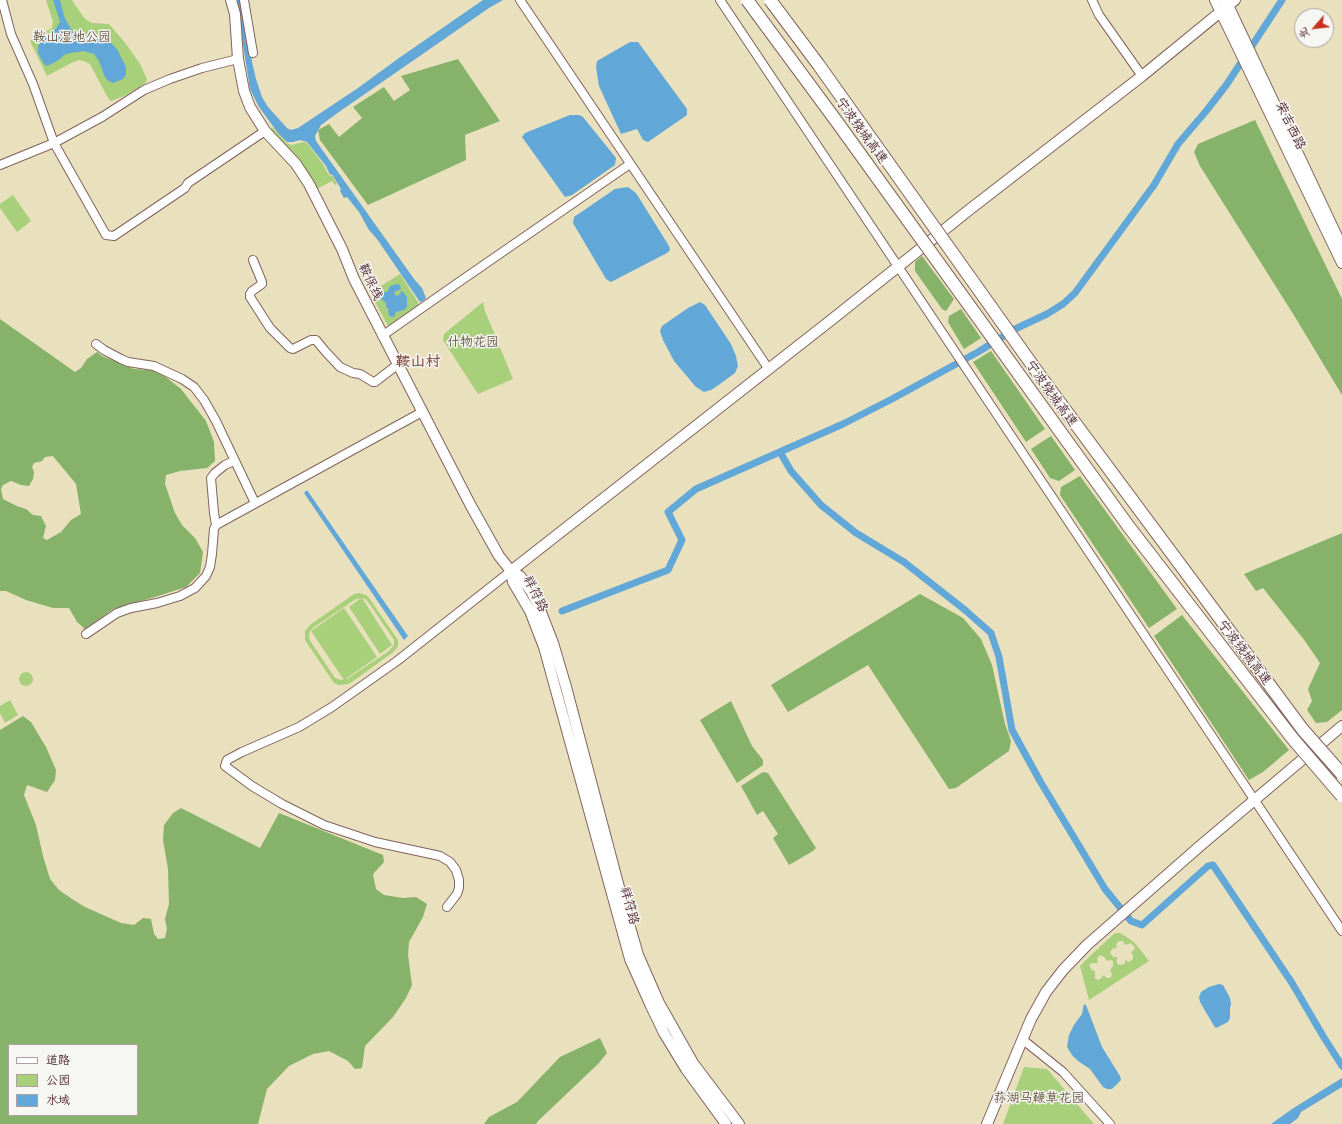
<!DOCTYPE html>
<html>
<head>
<meta charset="utf-8">
<style>
	body { margin:0 }
	#map { position:relative; width:1342px; height:1124px; overflow:hidden; background:#e9e0bd; font-family:Pangolin,"LXGW WenKai TC",sans-serif }
	canvas { display:block }
	.legend { position:absolute; left:8px; top:1044px; width:130px; height:72px; box-sizing:border-box; background:#f6f6f2; border:1px solid #b1a0a2; margin:0; padding:5px 7px; list-style:none; font-size:12px; color:#4a1f2b }
	.legend li { display:flex; align-items:center; gap:8px; height:20px }
	.legend b { width:20px; border:1px solid #b1a0a2 }
	.north { position:absolute; left:1294px; top:8px; width:40px; height:40px; box-sizing:border-box; background:#f6f6f2; border:1px solid #b1a0a2; border-radius:50%; rotate:242deg; font-size:11px; font-weight:700; line-height:16px; text-align:center; color:#4a1f2b }
	.north::after { content:''; display:block; margin:auto; width:14px; height:18px; background:#c8321e; clip-path:polygon(50% 0,100% 100%,50% 72%,0 100%) }
</style>
</head>
<body>
<div id="map">
<canvas width="1342" height="1124"></canvas>
<ul class="legend">
<li><b style="height:5px;background:#fff"></b>道路</li>
<li><b style="height:11px;background:#a8cf79"></b>公园</li>
<li><b style="height:11px;background:#61a7d7"></b>水域</li>
</ul>
<div class="north">北</div>
</div>
<script>
const g = document.querySelector('canvas').getContext('2d');
g.lineJoin = 'round';
function paint(path, color) { g.fillStyle = color; g.fill(path, 'evenodd'); }
const shape = rows => new Path2D(rows.map(r => 'M' + r).join(''));
function trace(path, color, width, dash) { g.strokeStyle = color; g.lineWidth = width; g.lineCap = dash ? 'butt' : 'round'; g.setLineDash(dash || []); g.stroke(path); }
function label(font, color, halo, rows, align = 'center') {
  g.font = font + ' Pangolin,"LXGW WenKai TC",sans-serif'; g.lineWidth = 3; g.setLineDash([]); g.textBaseline = 'middle'; g.strokeStyle = halo; g.fillStyle = color; for (const [text, x, y, turn = 0] of rows) {
    g.save(); g.translate(x, y); g.rotate((+turn || 0) * Math.PI / 180); g.textAlign = isNaN(turn) ? turn : align; if (halo) g.strokeText(text, 0, 0); g.fillText(text, 0, 0); g.restore();
  }
}
paint(shape([
	[46,0,72,0,75,5,85,19,92,23,109,24,126,44,140,64,147,79,146,83,124,96,111,101,108,98,90,64,84,61,79,60,71,63,47,76,30,41,52,28,53,22],
	[272,127,288,144,292,145,303,142,307,143,323,164,328,174,330,176,332,175,337,184,335,185,332,181,315,190,267,130],
	[13,195,31,221,17,232,0,208,0,204],
	[400,274,418,302,419,307,389,328,372,296,374,294,373,291],
	[483,302,485,311,513,379,478,394,443,340,444,334],
	[359,593,366,595,369,598,398,640,398,644,397,648,392,653,349,684,339,685,334,683,305,640,305,631,310,625,354,594],
	[361,598,349,607,380,654,392,645,362,598,365,599,369,603,394,640,394,645,389,651,347,679,341,680,335,678,309,639,309,635,310,631,314,627,356,599],
	[344,608,377,657,344,680,311,631],
	'19 679a7 7 0 1 1 14 0a7 7 0 1 1-14 0Z',
	[10,700,18,715,5,723,0,713,0,706],
	[1115,933,1120,933,1134,942,1149,961,1089,1000,1080,966,1089,957],
	[1119,941,1123,941,1125,945,1131,943,1135,948,1131,953,1133,955,1133,959,1129,962,1125,960,1125,963,1122,965,1117,964,1117,957,1113,957,1110,953,1112,949,1117,948,1116,944],
	[1100,955,1104,957,1107,961,1110,960,1113,961,1113,966,1110,970,1112,974,1111,978,1106,978,1104,975,1099,980,1095,979,1095,971,1092,970,1089,965,1091,963,1098,963,1097,958],
	[1024,1067,1047,1069,1094,1124,1003,1124]
]), '#a8cf79');
paint(shape([
	[458,59,500,121,465,135,466,160,368,205,320,140,318,130,329,124,339,137,362,118,353,107,384,87,394,101,410,90,401,76],
	[1255,120,1342,299,1342,395,1295,317,1200,166,1194,152,1198,144],
	[922,256,954,299,946,311,942,309,915,271,915,262],
	[961,309,981,338,964,349,948,322,949,316],
	[0,319,75,372,81,368,87,359,97,352,102,356,134,369,154,370,167,378,181,389,206,421,214,442,215,461,207,468,180,471,166,475,165,484,175,513,182,525,195,538,203,552,200,573,186,587,155,597,113,609,85,629,77,622,69,608,53,608,26,600,6,591,0,591],
	[53,456,76,484,81,514,71,520,61,532,47,540,43,538,46,526,41,516,33,515,26,509,17,506,3,499,1,489,3,485,11,481,21,485,29,486,33,479,34,472,32,467,34,463,42,461,45,457],
	[991,351,1045,429,1026,442,973,362],
	[1051,436,1075,470,1059,481,1050,478,1031,449],
	[1080,476,1177,609,1149,628,1060,495,1061,487],
	[1342,533,1342,710,1327,722,1316,723,1307,710,1312,701,1308,689,1320,663,1305,641,1263,588,1256,591,1244,574],
	[920,594,963,618,981,639,992,665,1005,724,1011,741,1009,751,956,788,949,789,868,665,788,712,771,685],
	[1182,615,1289,750,1263,772,1249,780,1154,636],
	[731,701,752,746,763,760,763,765,737,783,700,720],
	[23,716,31,722,46,747,56,770,55,780,47,792,27,785,24,795,36,825,43,856,50,879,59,890,72,899,85,907,121,923,134,925,143,918,151,919,154,934,158,939,165,938,167,929,165,919,169,904,168,869,163,840,164,825,173,813,181,808,260,848,279,813,383,855,384,862,373,874,376,889,384,895,403,898,416,897,427,904,423,917,409,942,408,955,412,985,406,998,393,1017,365,1046,362,1068,355,1069,348,1061,329,1051,313,1054,289,1066,267,1089,258,1124,0,1124,0,730],
	[9,1045,137,1045,137,1115,9,1115],
	[763,772,768,773,816,848,813,851,789,865,773,838,778,834,763,811,757,815,741,786],
	[600,1038,607,1053,598,1064,538,1121,536,1124,484,1124,489,1117,517,1102,560,1057]
]), '#86b269');
paint(shape([
	[53,0,60,0,64,16,68,24,73,32,80,36,83,41,93,35,98,39,111,43,117,49,126,67,126,75,123,79,113,83,107,80,104,75,99,61,94,54,84,51,70,53,64,55,59,60,47,66,44,64,38,53,38,46,42,41,55,30,60,22],
	[236,0,241,0,250,46,252,62,256,79,262,97,268,107,287,128,291,130,298,128,358,88,399,58,483,0,503,0,489,8,336,114,321,125,315,136,316,141,414,279,422,288,426,298,423,301,420,302,377,239,369,230,359,212,347,197,344,198,340,191,341,189,332,174,330,175,326,166,307,142,300,140,293,142,287,142,278,133,259,107,250,89],
	[630,42,638,42,687,109,687,115,648,142,643,140,637,129,621,134,599,86,596,67,597,61],
	[570,115,579,115,583,117,616,158,615,165,572,195,565,197,522,137,525,133],
	[628,187,636,193,669,246,670,250,667,253,611,282,606,279,573,223,574,217,615,189],
	[397,284,400,285,401,289,394,292,396,296,401,294,400,292,402,291,407,297,407,307,404,310,396,312,394,317,389,316,388,308,386,307,386,303,381,299,380,294,380,292,387,292,390,286],
	[700,302,705,305,731,344,736,356,738,366,735,373,720,384,711,390,704,392,696,387,674,361,663,340,660,331,662,326,688,308],
	[307,490,408,636,404,640,304,493],
	[1219,984,1223,985,1230,998,1231,1004,1230,1008,1230,1018,1228,1022,1216,1028,1214,1026,1200,1002,1199,997,1201,992,1209,987],
	[1084,1004,1086,1005,1102,1047,1120,1076,1121,1080,1112,1089,1107,1089,1103,1087,1090,1069,1078,1061,1072,1055,1067,1047,1069,1035,1074,1025,1082,1014],
	[1342,1078,1342,1087,1301,1112,1298,1118,1290,1124,1271,1124,1292,1109]
]), '#61a7d7');
trace(shape([
	[780,452,791,471,821,505,856,533,904,562,965,610,991,633,999,657,1012,730,1040,781,1105,889,1131,921,1142,925,1208,866,1213,865,1292,983,1323,1036,1342,1066],
	[562,611,668,570,682,540,668,512,696,489,843,424,892,399,978,352,1015,329,1047,314,1063,304,1075,293,1154,185,1178,144,1207,110,1227,84,1282,0]
]), '#61a7d7', 7);
const minor = shape([
	[2,0,11,34,33,84,54,143,106,235,114,236,185,188,188,183,265,131],
	[244,0,253,53],
	[520,0,768,368],
	[720,0,1342,931],
	[1092,0,1099,15,1142,76],
	[0,165,54,143,102,117,144,90,170,79,202,68,238,59],
	[253,260,262,282,262,284,252,291,250,294,250,297,270,328,290,348,293,349,311,340,316,340,325,351,340,367,353,373,360,374,373,382,375,382,397,365],
	[382,336,459,282,630,164],
	[96,344,104,350,121,359,128,362,154,366,182,379,194,387,204,400,216,421,255,503],
	[216,525,214,513,211,478,215,473,225,465,234,461],
	[86,634,117,613,131,608,157,603,180,596,195,588,206,576,210,567,212,554,214,529,216,525,422,412],
	[447,907,457,894,459,888,459,880,456,870,450,862,440,856,375,842,324,825,282,804,252,786,225,766,227,760,242,752,299,727,332,707,397,661,511,571],
	[1022,1039,1063,1072,1110,1124]
]);
const major = shape([
	[231,0,235,14,238,59,244,91,250,107,265,131,296,164,309,184,342,249,354,279,471,506,499,556,511,571,520,576,531,591,539,607,553,643,566,687,625,910,638,955,659,1003,693,1063,739,1124],
	[1215,0,1342,263],
	[1226,1,1342,247],
	[511,571,835,317,969,210,1142,76,1235,0],
	[511,571,513,582,530,611,544,647,630,959,651,1006,664,1033,686,1069,726,1124],
	[987,1124,1031,1019,1046,992,1063,970,1087,945,1200,846,1342,726]
]);
trace(minor, '#82635e', 10);
trace(major, '#82635e', 12);
trace(minor, '#fff', 8);
trace(major, '#fff', 10);
const highwayBridge = shape([
	[747,0,837,122,1129,527,1293,739,1342,796],
	[770,0,818,64,1043,380,1303,730,1342,774]
]);
trace(highwayBridge, '#82635e', 14, []);
trace(highwayBridge, '#fff', 12);
label('13px', '#665442', '#f6f6f2', [
	["鞍山湿地公园",72,38],
	["什物花园",473,343],
	["荪湖马鞭草花园",1039,1099]
]);
label('13px', '#4a1f2b', '#f6f6f2', [
	["荣吉西路",1290,126,64],
	["宁波绕城高速",861,131,54],
	["鞍保线",370,282,65],
	["宁波绕城高速",1051,394,54],
	["祥符路",535,594,64],
	["宁波绕城高速",1244,653,52],
	["祥符路",629,906,75]
]);
label('bold 15px', '#855148', '#f6f6f2', [
	["鞍山村",418,362]
]);
</script>
</body>
</html>
